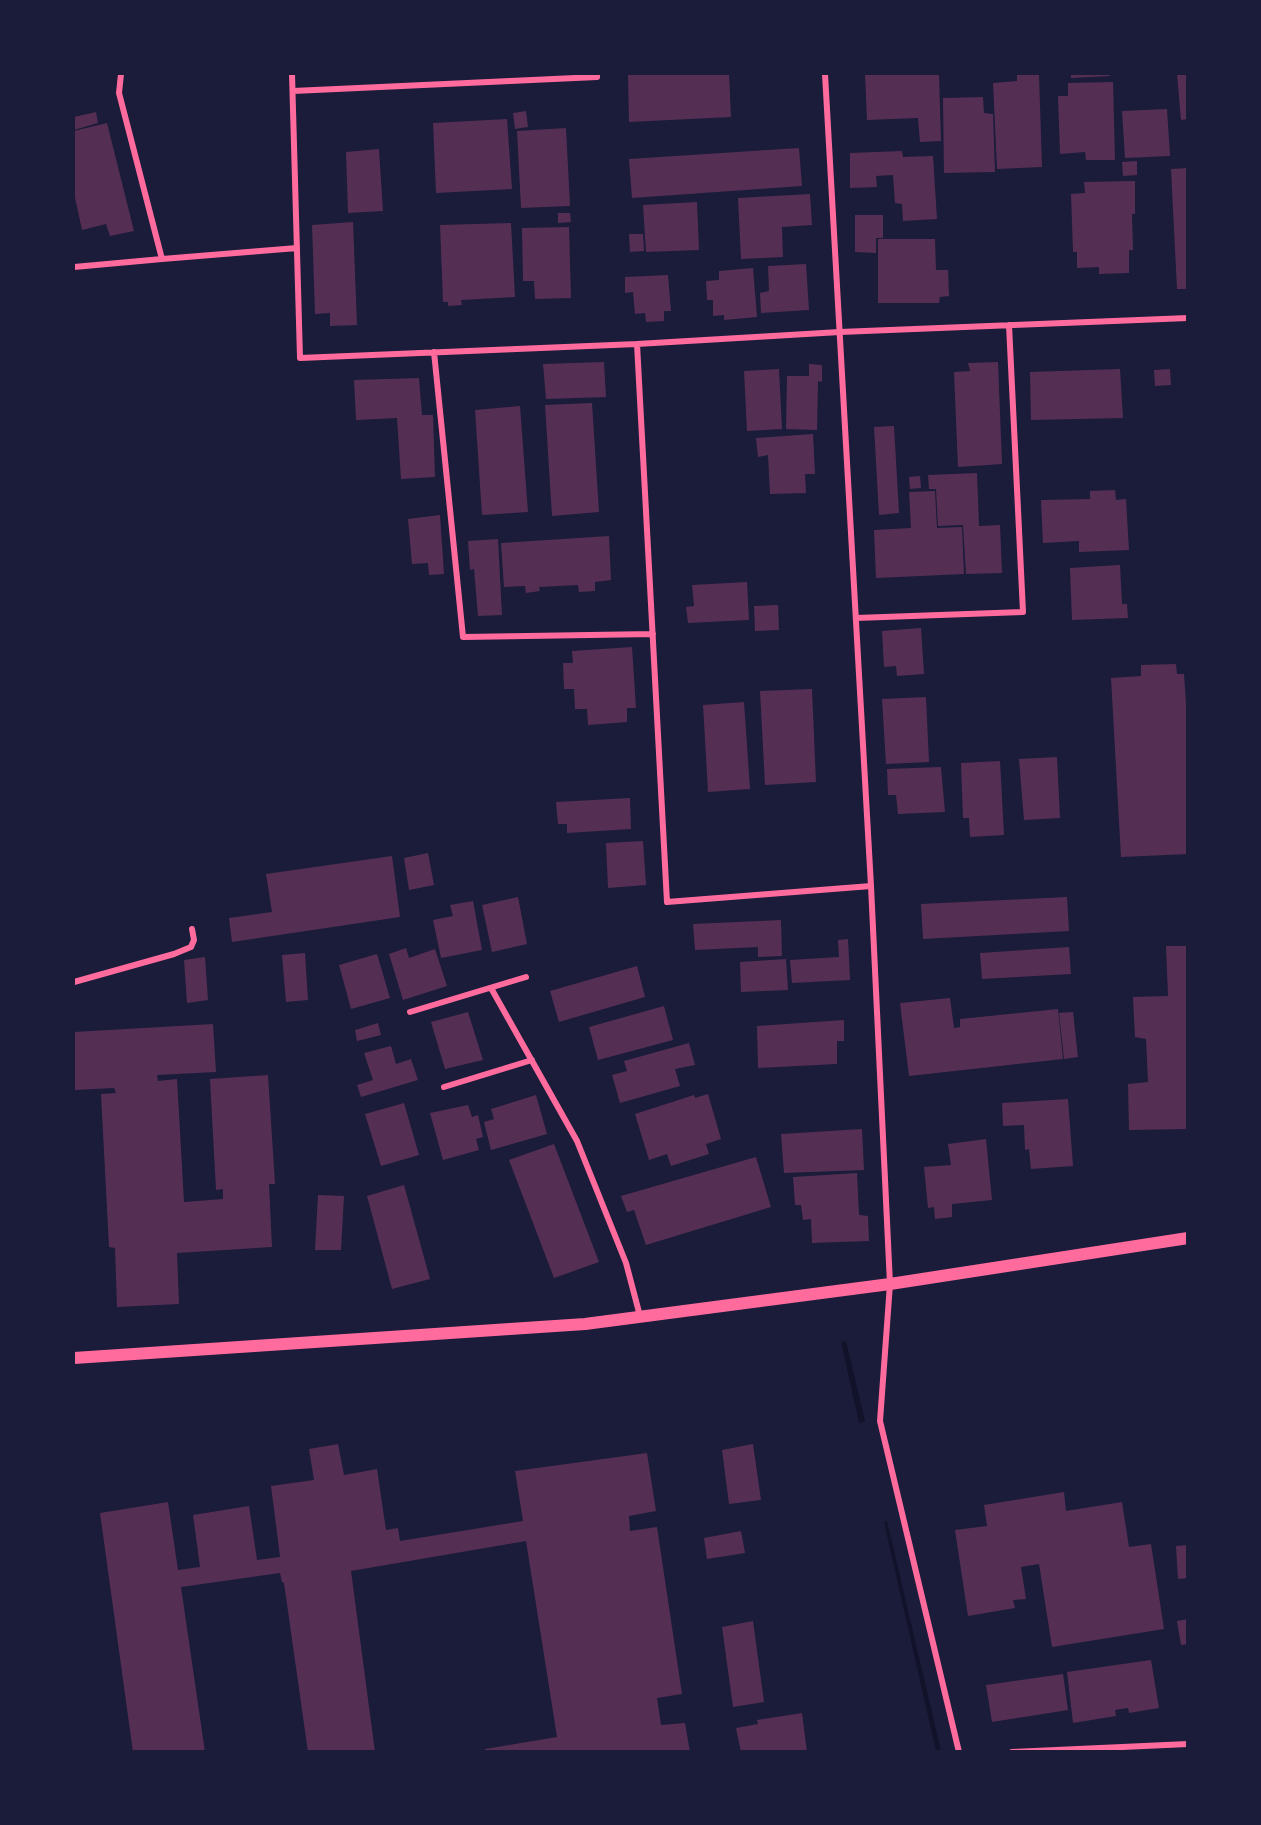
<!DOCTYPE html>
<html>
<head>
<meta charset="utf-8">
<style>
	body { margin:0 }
	#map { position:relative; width:1261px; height:1825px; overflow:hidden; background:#1b1b3a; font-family:"Times New Roman",serif }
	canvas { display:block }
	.frame { position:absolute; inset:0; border:75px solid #1b1b3a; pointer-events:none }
</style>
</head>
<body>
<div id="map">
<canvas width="1261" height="1825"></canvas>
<div class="frame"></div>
</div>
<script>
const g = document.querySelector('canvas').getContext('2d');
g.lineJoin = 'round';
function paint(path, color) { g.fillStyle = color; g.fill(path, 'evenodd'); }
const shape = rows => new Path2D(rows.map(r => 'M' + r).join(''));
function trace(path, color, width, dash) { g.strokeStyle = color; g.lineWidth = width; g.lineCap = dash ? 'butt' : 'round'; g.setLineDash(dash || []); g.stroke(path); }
paint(shape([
	[846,1341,865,1421,859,1423,841,1342],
	[887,1521,941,1751,936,1751,884,1522]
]), '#12122b');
paint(shape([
	[628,74,729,74,731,117,629,122],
	[865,74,939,74,941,141,920,142,918,118,867,120],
	[1017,74,1039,74,1042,167,997,169,993,83,1017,81],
	[1071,74,1110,74,1110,76,1071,78],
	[1177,74,1188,74,1188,119,1181,120],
	[1113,82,1115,160,1086,160,1085,152,1060,154,1058,96,1068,96,1068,83],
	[983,97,984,113,993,114,995,172,944,173,943,98],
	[1167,109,1170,156,1125,158,1122,111],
	[526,111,528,127,515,129,513,113],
	[96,112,98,123,74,130,74,117],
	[507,119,512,189,436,193,433,123],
	[107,123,134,231,110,236,106,224,82,230,74,193,74,131],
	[566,128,570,206,521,208,517,131],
	[799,148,802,186,632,198,629,159],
	[379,149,383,211,348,213,346,152],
	[902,151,903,157,933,156,937,219,903,221,902,204,895,203,893,175,876,176,877,187,850,188,850,153],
	[1137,161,1137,175,1123,176,1122,162],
	[1188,168,1188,289,1177,289,1171,169],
	[1135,181,1135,214,1132,214,1133,250,1129,250,1129,273,1099,274,1099,267,1077,268,1077,252,1073,252,1071,194,1085,193,1084,182],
	[810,194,812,225,782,227,783,257,741,259,738,198],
	[697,202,699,250,646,252,643,205],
	[558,213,570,213,571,222,558,223],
	[855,215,883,215,883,238,876,238,876,253,855,252],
	[353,222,357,325,330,326,330,313,315,314,312,225],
	[511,223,515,297,461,300,462,305,448,306,448,302,443,302,440,225],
	[569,227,571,298,535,299,534,281,523,281,522,228],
	[629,234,643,234,644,251,630,252],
	[878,239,935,239,936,270,948,270,949,296,940,297,939,303,878,303],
	[806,264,809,310,761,313,760,293,769,291,768,266],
	[753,268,757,317,724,320,724,315,713,316,713,300,707,300,706,281,719,280,719,271],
	[668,275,671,311,664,311,664,321,646,322,645,313,635,314,633,292,625,293,625,277],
	[604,362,606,397,546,399,543,364],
	[998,362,1002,464,958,467,954,372,970,371,968,363],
	[809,364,822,365,822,382,818,381,817,430,786,429,787,376,809,376],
	[779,369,782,429,747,431,744,371],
	[1120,369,1123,418,1031,420,1030,372],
	[1170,369,1171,385,1155,386,1154,370],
	[419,378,422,415,433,415,435,477,401,479,397,418,356,420,354,380],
	[592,403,599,512,552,516,545,405],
	[520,406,528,512,482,515,475,410],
	[894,426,899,513,879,515,874,427],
	[813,434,815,474,805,474,806,493,770,494,768,455,758,457,756,438],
	[977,473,979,526,1000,525,1002,573,966,574,963,525,938,526,936,489,929,489,928,475],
	[920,476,921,488,910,489,909,477],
	[1115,490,1116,500,1126,499,1129,550,1079,552,1079,541,1043,543,1041,500,1090,499,1090,491],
	[935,491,937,528,962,527,964,574,876,578,874,530,911,528,909,492],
	[440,515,444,574,429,575,428,563,412,564,408,519],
	[609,536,611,580,595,582,595,591,579,592,578,585,539,587,540,591,526,593,525,586,504,587,501,543],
	[498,539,502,615,478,616,474,569,470,570,468,541],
	[1120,565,1122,604,1127,604,1128,618,1072,620,1070,568],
	[747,582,749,620,688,623,686,607,694,606,692,585],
	[778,605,779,630,755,631,754,606],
	[921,628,924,674,897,676,896,666,884,667,882,631],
	[632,647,636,708,627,708,627,722,588,725,587,709,575,709,574,689,564,689,563,663,573,663,572,651],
	[1176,664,1177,674,1184,674,1188,734,1188,854,1121,857,1111,678,1141,676,1141,665],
	[812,689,816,782,765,785,760,691],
	[926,697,929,762,886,764,882,699],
	[744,702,750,789,708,792,703,705],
	[1057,757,1060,818,1024,820,1019,759],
	[1000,761,1004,835,970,837,969,818,963,818,961,763],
	[941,767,945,812,898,814,896,795,888,795,887,769],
	[630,798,631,829,567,833,567,824,558,824,556,802],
	[643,841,646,885,608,888,606,843],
	[428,853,434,885,409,890,404,858],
	[392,856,400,917,232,942,229,918,272,912,266,874],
	[518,897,527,944,492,952,482,905],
	[1067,897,1069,931,923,939,921,904],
	[473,901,482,950,441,958,433,920,453,916,450,905],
	[781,920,782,956,758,957,758,947,695,950,693,924],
	[848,939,850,980,792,983,790,960,839,957,838,940],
	[1166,946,1188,946,1188,1129,1129,1130,1128,1084,1148,1082,1146,1039,1135,1037,1133,997,1168,996],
	[1069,947,1071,974,982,979,980,953],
	[406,948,409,958,435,949,447,986,403,1000,389,954],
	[305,953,308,1000,286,1002,282,955],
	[377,954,390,998,351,1009,339,965],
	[205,957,208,1000,187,1003,184,960],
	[786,959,788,990,741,992,740,962],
	[637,966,645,997,559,1022,550,991],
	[950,998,954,1028,960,1027,960,1019,1058,1009,1063,1059,909,1076,900,1003],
	[664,1006,673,1040,598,1060,589,1027],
	[468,1012,483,1060,445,1069,431,1022],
	[1073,1012,1078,1057,1064,1059,1059,1013],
	[844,1020,844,1041,837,1041,837,1064,758,1068,757,1026],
	[378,1023,381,1035,357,1041,355,1030],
	[213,1024,216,1072,157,1075,158,1081,177,1079,184,1202,223,1199,223,1189,216,1190,210,1079,268,1075,275,1184,269,1184,272,1247,177,1253,179,1304,117,1307,115,1248,109,1247,101,1094,116,1093,114,1088,74,1090,74,1032],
	[689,1043,695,1065,675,1069,680,1086,620,1103,612,1075,627,1071,624,1061],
	[391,1046,396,1064,411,1059,418,1080,361,1097,357,1085,373,1080,364,1053],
	[708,1094,721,1139,706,1144,709,1154,671,1166,667,1154,649,1160,635,1114,694,1095,695,1098],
	[536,1095,547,1134,491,1150,484,1122,494,1119,491,1109],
	[1068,1099,1073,1166,1031,1169,1029,1149,1025,1150,1024,1125,1003,1126,1002,1103],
	[404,1103,419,1155,381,1166,365,1114],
	[468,1105,472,1117,478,1115,483,1137,476,1139,479,1150,443,1160,430,1113],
	[862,1129,864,1170,784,1173,781,1134],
	[986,1139,992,1200,952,1204,952,1217,935,1219,934,1207,928,1208,924,1167,951,1165,948,1144],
	[554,1144,599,1262,554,1278,509,1160],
	[756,1157,771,1207,646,1245,634,1210,627,1212,621,1196],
	[857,1173,859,1215,868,1216,869,1241,812,1243,811,1219,803,1220,801,1205,795,1205,793,1177],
	[404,1185,430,1279,392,1289,367,1196],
	[318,1195,344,1196,341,1250,315,1250],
	[338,1444,344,1475,377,1469,386,1530,398,1528,400,1541,523,1521,515,1471,647,1453,656,1511,629,1516,630,1531,657,1527,682,1694,657,1698,661,1725,685,1723,690,1752,485,1752,485,1749,557,1737,526,1541,351,1571,375,1752,308,1752,284,1583,282,1582,280,1573,181,1587,205,1752,133,1752,100,1513,168,1502,178,1570,200,1567,193,1515,249,1506,257,1560,280,1557,271,1486,314,1480,309,1449],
	[753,1444,761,1500,729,1504,722,1450],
	[1064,1492,1066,1511,1122,1502,1129,1547,1151,1544,1164,1629,1052,1647,1039,1564,1021,1567,1026,1599,1013,1600,1015,1608,968,1616,955,1530,987,1526,984,1505],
	[741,1531,745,1553,707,1559,704,1538],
	[1188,1545,1188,1578,1178,1579,1176,1546],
	[1188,1619,1188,1644,1181,1645,1177,1621],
	[753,1621,764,1702,733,1707,722,1627],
	[1151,1660,1159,1708,1129,1713,1128,1708,1115,1710,1116,1716,1073,1723,1067,1672],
	[1063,1674,1068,1710,992,1722,986,1685],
	[802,1713,807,1752,741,1752,736,1728,758,1724,757,1720]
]), '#542f53');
trace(shape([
	[121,74,119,93,162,259,297,248],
	[292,74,300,358,637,344,840,332,1188,318],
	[825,74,871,886,890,1284,880,1421,959,1752],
	[293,91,597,77,597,74],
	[74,267,162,259],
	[637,344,667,902,871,886],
	[434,352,463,637,653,634],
	[856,618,1023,612,1009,325],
	[74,982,174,954,191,947,194,940,192,929],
	[491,988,577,1141,626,1263,640,1316],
	[410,1012,526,977],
	[444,1087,532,1060],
	[1012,1752,1188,1744]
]), '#ff6b9d', 6);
trace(shape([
	[74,1358,585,1324,890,1284,1188,1238]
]), '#ff6b9d', 12);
</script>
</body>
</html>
